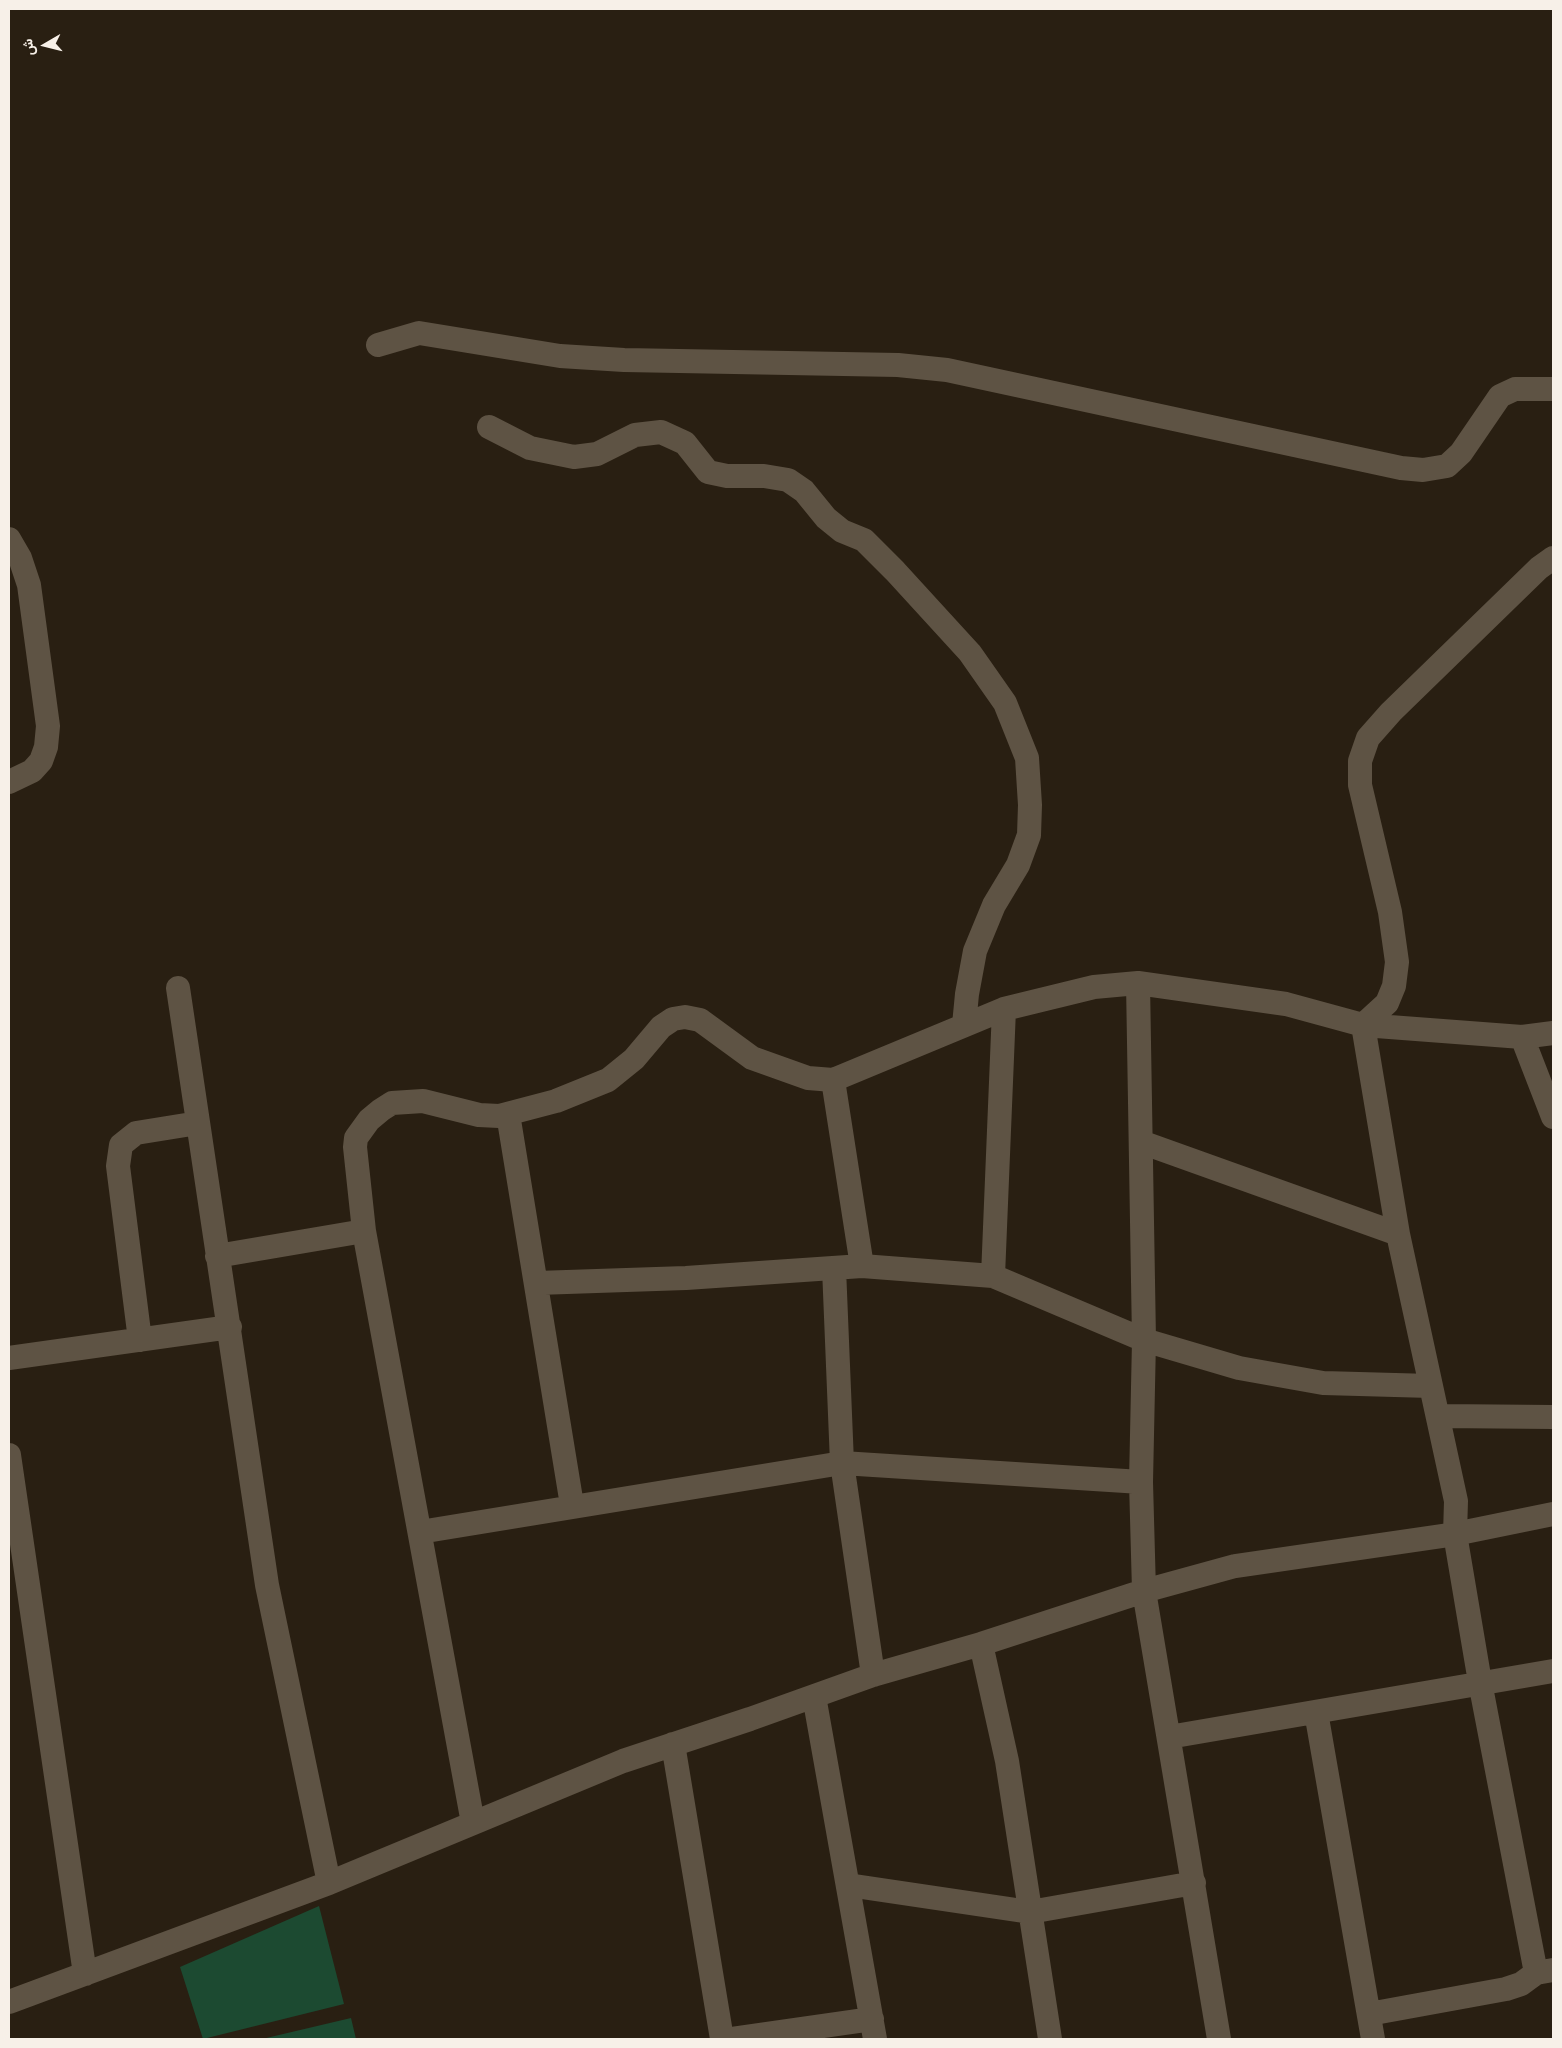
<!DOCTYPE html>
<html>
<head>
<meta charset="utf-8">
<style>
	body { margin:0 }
	#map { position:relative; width:1562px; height:2048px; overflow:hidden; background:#291f12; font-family:Georgia,Vazirmatn,serif }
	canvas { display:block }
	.frame { position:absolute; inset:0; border:10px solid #f7f0e8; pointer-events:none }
	.north { position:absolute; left:20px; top:20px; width:50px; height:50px; -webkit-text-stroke:4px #291f12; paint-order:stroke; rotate:262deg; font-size:14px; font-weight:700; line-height:20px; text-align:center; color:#f7f0e8 }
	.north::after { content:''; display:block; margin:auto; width:18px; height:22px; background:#f7f0e8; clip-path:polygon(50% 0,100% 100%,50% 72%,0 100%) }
</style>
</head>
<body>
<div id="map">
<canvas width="1562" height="2048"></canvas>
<div class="frame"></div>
<div class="north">ش</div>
</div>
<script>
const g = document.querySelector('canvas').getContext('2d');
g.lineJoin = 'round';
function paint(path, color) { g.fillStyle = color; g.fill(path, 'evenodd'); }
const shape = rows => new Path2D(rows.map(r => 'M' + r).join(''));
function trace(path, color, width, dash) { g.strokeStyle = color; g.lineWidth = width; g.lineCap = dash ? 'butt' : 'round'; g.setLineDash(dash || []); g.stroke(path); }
paint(shape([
	[319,1906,344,2004,203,2039,180,1967],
	[351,2018,356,2039,262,2039]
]), '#1c4a31');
trace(shape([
	[378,345,419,333,560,356,624,360,898,365,947,370,1401,468,1423,470,1447,466,1461,453,1500,396,1515,389,1553,389],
	[489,427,530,448,574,457,597,454,635,435,661,432,685,443,708,472,727,476,764,476,788,480,804,491,826,518,842,531,864,540,895,571,970,653,1005,703,1027,758,1030,805,1029,835,1018,865,994,905,975,951,967,994,964,1025],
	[9,539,20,558,29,585,48,726,46,747,41,761,32,771,9,782],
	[1138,983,1144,1340,1141,1482,1144,1591,1219,2039],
	[178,988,267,1585,329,1883],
	[1363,1025,1398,1234,1456,1501,1455,1534,1480,1682,1536,1973],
	[1363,1025,1387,1003,1394,986,1397,962,1390,912,1360,785,1360,761,1368,738,1391,712,1539,568,1553,558],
	[1522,1037,1553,1117],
	[833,1080,862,1266],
	[508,1114,572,1505],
	[1141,1142,1398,1234],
	[217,1256,364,1231],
	[834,1268,842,1463,873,1675],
	[993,1276,1004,1009],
	[537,1283,686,1278,862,1266,993,1276,1144,1340,1239,1368,1323,1383,1431,1386],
	[140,1340,118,1166,121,1145,136,1133,198,1123],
	[9,1358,230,1327],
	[1439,1416,1553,1417],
	[9,1455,85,1974],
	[420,1532,842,1463,1141,1482],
	[981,1644,1007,1761,1050,2039],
	[814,1696,875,2039],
	[1316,1712,1373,2039],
	[1169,1737,1553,1671],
	[673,1744,722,2039],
	[473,1823,364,1231,355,1147,356,1138,369,1120,381,1110,392,1103,423,1101,479,1115,499,1116,556,1101,608,1080,634,1059,661,1027,673,1019,685,1017,700,1020,752,1058,808,1078,833,1080,1004,1009,1094,987,1138,983,1286,1004,1363,1025,1522,1037,1553,1033],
	[848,1885,1030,1912,1194,1883],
	[9,2002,329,1883,623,1761,750,1719,873,1675,981,1644,1144,1591,1235,1566,1455,1534,1553,1514],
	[1369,2014,1506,1989,1521,1984,1536,1973,1553,1970],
	[732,2039,872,2019]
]), '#5e5344', 24);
</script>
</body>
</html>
